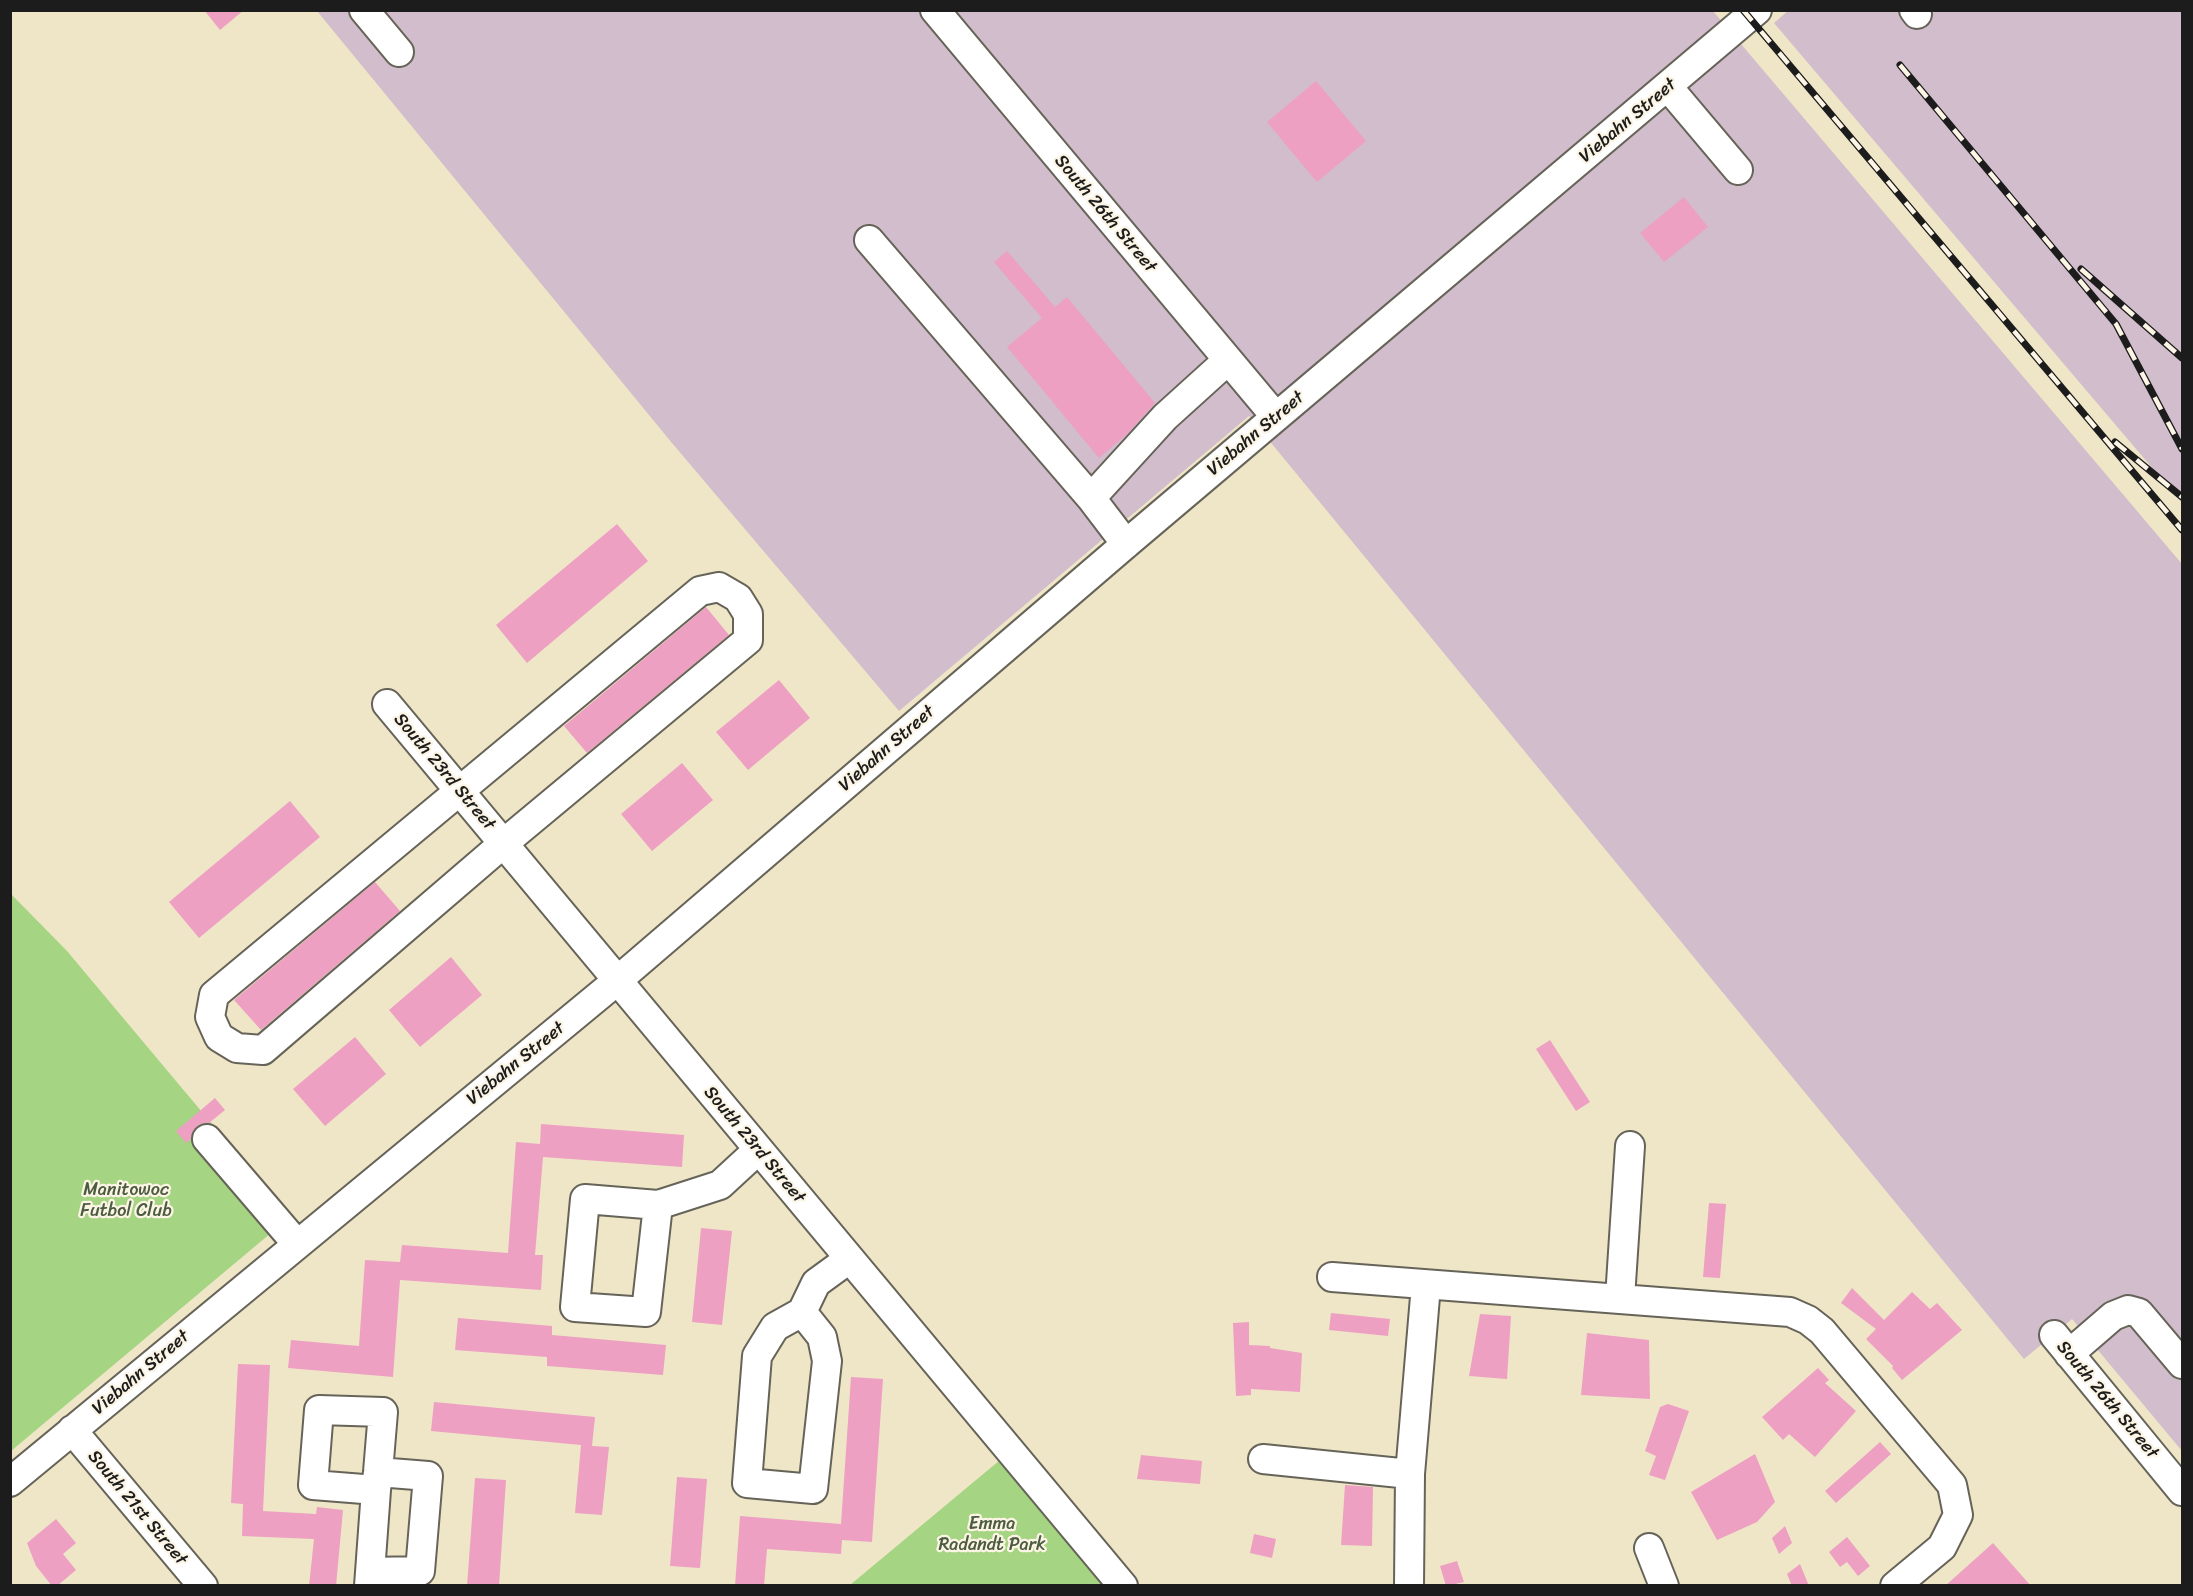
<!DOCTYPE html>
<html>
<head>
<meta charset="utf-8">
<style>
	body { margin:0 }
	#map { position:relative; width:2193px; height:1596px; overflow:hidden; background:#efe6c8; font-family:Sriracha,sans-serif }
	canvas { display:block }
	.frame { position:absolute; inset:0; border:12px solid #1c1c1c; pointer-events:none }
</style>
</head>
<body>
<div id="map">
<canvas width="2193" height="1596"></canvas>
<div class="frame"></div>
</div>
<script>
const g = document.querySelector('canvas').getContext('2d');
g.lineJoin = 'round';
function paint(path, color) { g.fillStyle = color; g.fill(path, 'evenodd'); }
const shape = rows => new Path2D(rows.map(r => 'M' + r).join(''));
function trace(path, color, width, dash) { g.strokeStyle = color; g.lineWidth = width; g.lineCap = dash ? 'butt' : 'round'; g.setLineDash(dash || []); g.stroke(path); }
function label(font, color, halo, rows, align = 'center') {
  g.font = font + ' Sriracha,sans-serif'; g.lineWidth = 4.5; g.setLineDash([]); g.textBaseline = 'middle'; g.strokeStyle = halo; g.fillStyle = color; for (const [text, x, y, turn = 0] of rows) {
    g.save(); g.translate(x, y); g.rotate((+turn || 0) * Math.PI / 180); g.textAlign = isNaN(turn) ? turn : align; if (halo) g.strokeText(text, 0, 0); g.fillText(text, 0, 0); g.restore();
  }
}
paint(shape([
	[1789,10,2182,11,2182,503,1774,23],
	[317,11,1713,11,2182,564,2182,1451,2072,1319,2024,1359,1249,416,899,711,672,443]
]), '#d1bdcb');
paint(shape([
	[11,894,67,951,290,1217,11,1451],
	[999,1461,1104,1585,850,1585,988,1470]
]), '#a5d482');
paint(shape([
	[204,10,244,10,220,30],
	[1316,81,1366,141,1317,182,1267,122],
	[1684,197,1708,227,1664,262,1640,233],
	[1007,251,1055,307,1067,297,1155,403,1126,435,1099,458,1007,347,1042,318,994,262],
	[617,524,648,561,527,663,496,625],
	[706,607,729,635,587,753,564,726],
	[779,680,810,718,748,770,716,732],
	[682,763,713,800,652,851,621,814],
	[290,801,320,837,199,938,169,902],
	[375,882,400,911,261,1030,234,1000],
	[451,957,482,995,420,1047,389,1010],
	[355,1037,386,1074,325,1126,293,1089],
	[1550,1040,1590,1102,1576,1111,1536,1049],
	[215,1098,225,1110,209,1123,203,1123,197,1126,192,1133,191,1139,186,1143,176,1131],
	[541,1124,684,1135,682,1167,543,1157,535,1255,543,1255,541,1290,400,1280,393,1377,288,1368,291,1340,359,1346,365,1260,400,1262,402,1245,508,1253,516,1142,540,1144],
	[1709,1203,1726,1204,1720,1278,1703,1277],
	[701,1228,732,1231,722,1325,692,1322],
	[1852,1288,1884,1320,1912,1292,1930,1309,1937,1303,1962,1330,1902,1380,1892,1368,1893,1366,1866,1339,1876,1329,1841,1303],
	[1331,1313,1390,1319,1388,1336,1329,1330],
	[1480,1314,1511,1316,1507,1379,1469,1376],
	[458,1318,552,1326,552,1335,666,1345,663,1375,547,1366,547,1357,455,1350],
	[1249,1322,1249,1345,1270,1346,1270,1348,1302,1353,1300,1392,1251,1389,1251,1395,1236,1396,1233,1323],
	[1587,1333,1649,1340,1650,1399,1581,1395],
	[238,1364,270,1365,263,1511,316,1514,317,1507,343,1510,336,1586,309,1586,314,1539,242,1536,243,1504,231,1503],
	[1818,1368,1829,1380,1825,1383,1856,1411,1815,1457,1789,1434,1783,1440,1762,1417],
	[851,1377,883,1379,872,1542,842,1540,841,1554,767,1549,764,1586,735,1586,740,1516,841,1524],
	[434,1402,595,1417,592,1446,609,1447,602,1515,575,1513,581,1445,431,1431],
	[1668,1404,1689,1411,1665,1480,1649,1475,1656,1456,1645,1451,1660,1407],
	[1880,1442,1891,1454,1836,1503,1825,1491],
	[1755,1454,1775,1502,1757,1522,1717,1540,1691,1492],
	[1141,1455,1202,1461,1200,1484,1137,1479],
	[677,1477,707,1479,700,1568,670,1566],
	[475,1478,506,1480,499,1586,467,1586],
	[1345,1485,1373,1487,1372,1546,1341,1545],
	[56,1519,76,1543,63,1554,76,1570,57,1586,52,1586,36,1566,27,1543],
	[1785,1526,1792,1543,1779,1554,1772,1538],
	[1254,1534,1276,1539,1272,1558,1250,1553],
	[1847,1537,1870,1566,1858,1576,1847,1562,1840,1567,1829,1552],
	[1993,1543,2031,1586,1945,1586],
	[1457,1561,1464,1582,1446,1586,1440,1566],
	[1800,1564,1809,1586,1792,1586,1787,1574]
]), '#eda0c2');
const minor = shape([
	[364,10,399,52],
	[935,10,1276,417],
	[1914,10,1917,14],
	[1668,87,1738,170],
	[869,240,1091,498,1126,544],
	[1091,498,1165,417,1228,360],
	[719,587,738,598,748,614,748,640,504,843,263,1050,237,1048,219,1037,210,1017,214,995,700,591,719,587],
	[387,704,1123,1586],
	[207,1139,297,1244],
	[658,1205,646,1312,575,1307,585,1199,658,1205,720,1185,758,1150],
	[1332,1277,1790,1312,1808,1320,1822,1331,1952,1485,1958,1515,1942,1547,1895,1586],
	[1620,1298,1630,1146],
	[802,1312,775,1327,757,1356,747,1483,813,1489,827,1361,822,1337,802,1312,816,1283,849,1259],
	[2054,1335,2182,1491],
	[2069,1354,2113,1316,2128,1310,2139,1313,2182,1364],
	[72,1430,203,1586],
	[1263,1459,1410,1474],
	[10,1482,618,980,1126,544,1757,10],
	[1649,1548,1664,1586],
	[370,1572,420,1571,428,1476,378,1472],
	[369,1586,376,1490,378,1472,383,1412,319,1410,313,1485,376,1490],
	[1409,1586,1410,1474,1426,1285]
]);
trace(minor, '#666358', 32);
trace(minor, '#fff', 28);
const rail = shape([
	[1743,10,2182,530],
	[1900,65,2116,324,2182,449],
	[2081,269,2182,358],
	[2115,442,2182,497]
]);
trace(rail, '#1c1c1c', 7);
trace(rail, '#fcf5e5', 4.5, [14]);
label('18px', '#1c1c1c', '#fcf5e5', [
	["Viebahn Street",1628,121,-40],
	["South 26th Street",1105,214,50],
	["Viebahn Street",1256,434,-40],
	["Viebahn Street",887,749,-41],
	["South 23rd Street",444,772,50],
	["Viebahn Street",516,1064,-39],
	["South 23rd Street",754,1145,50],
	["Viebahn Street",141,1373,-40],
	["South 26th Street",2107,1400,50],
	["South 21st Street",137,1508,50]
]);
label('18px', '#4c5c40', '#fcf5e5', [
	["Manitowoc",126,1190],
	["Futbol Club",126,1211],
	["Emma",992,1524],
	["Radandt Park",992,1545]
]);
</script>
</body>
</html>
